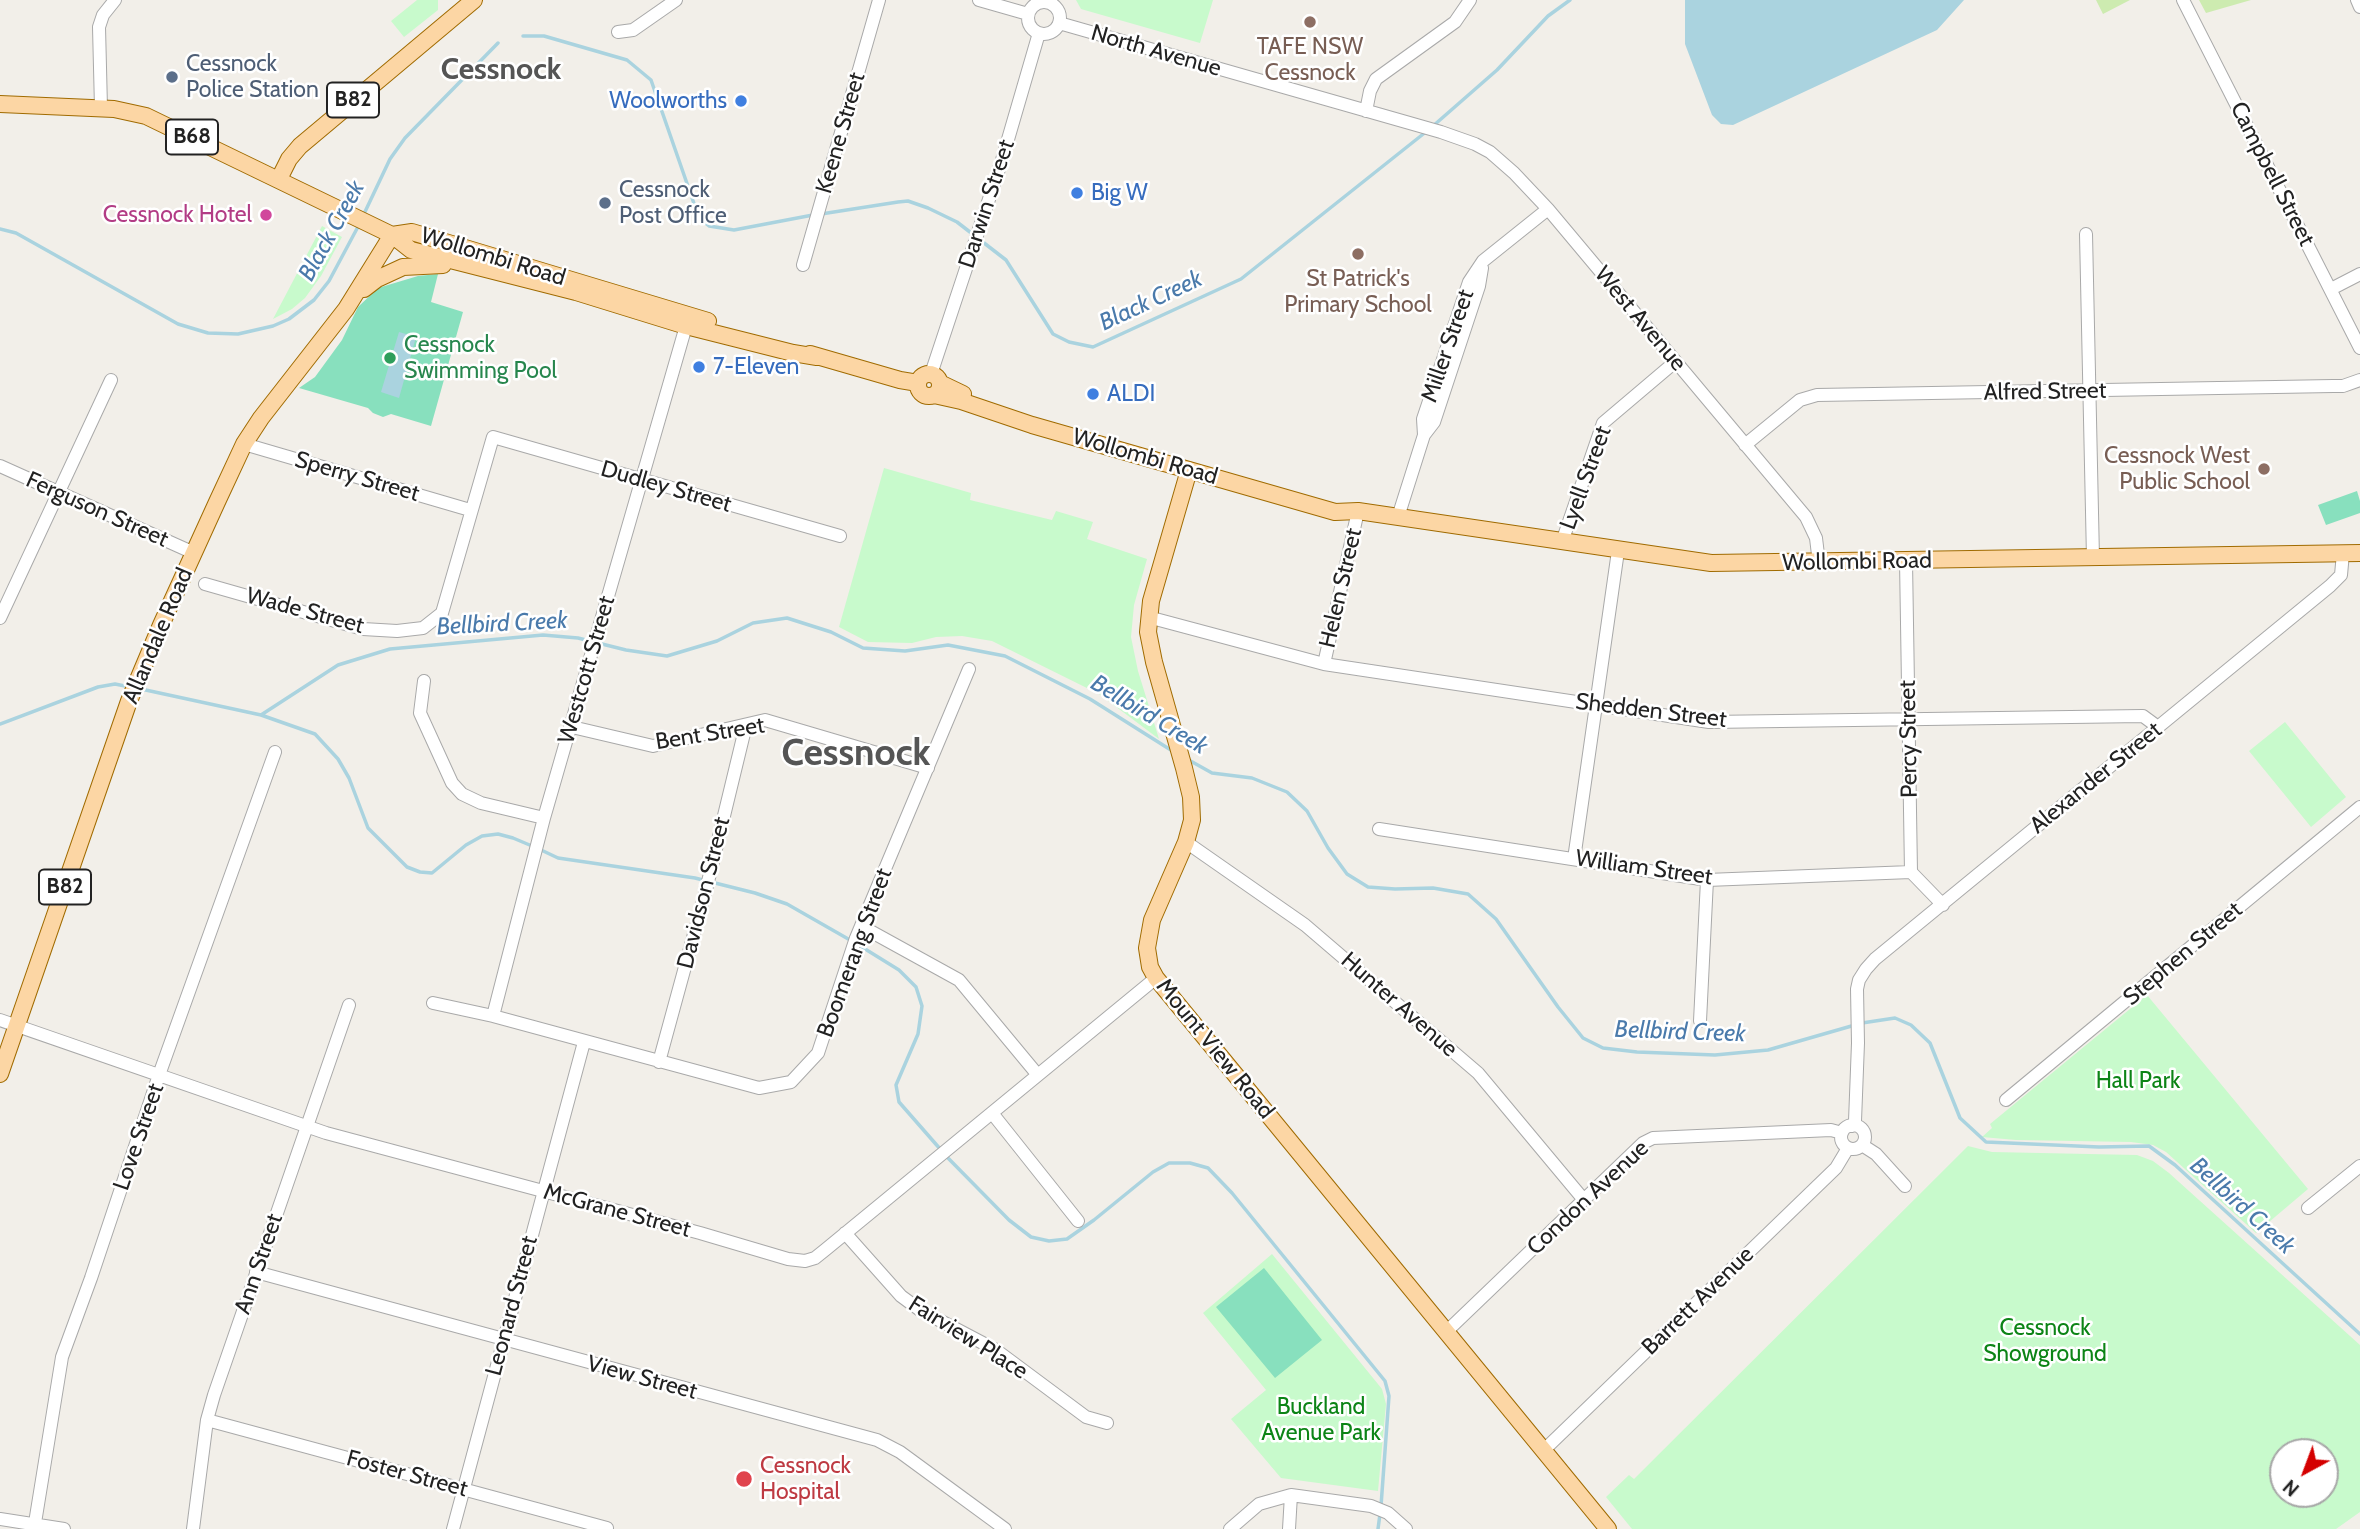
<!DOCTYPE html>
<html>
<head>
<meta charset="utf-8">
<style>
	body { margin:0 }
	#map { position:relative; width:2360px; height:1529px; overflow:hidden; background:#f2efe9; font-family:Cabin,sans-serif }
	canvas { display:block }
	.north { position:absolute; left:2269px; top:1438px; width:70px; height:70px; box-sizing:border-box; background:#fff; border:2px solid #a7a7a7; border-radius:50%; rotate:221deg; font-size:19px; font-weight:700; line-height:28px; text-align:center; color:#222 }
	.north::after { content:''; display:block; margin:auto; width:24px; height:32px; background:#d40000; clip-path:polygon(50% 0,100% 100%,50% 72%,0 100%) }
</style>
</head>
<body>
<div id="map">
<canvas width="2360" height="1529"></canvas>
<div class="north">N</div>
</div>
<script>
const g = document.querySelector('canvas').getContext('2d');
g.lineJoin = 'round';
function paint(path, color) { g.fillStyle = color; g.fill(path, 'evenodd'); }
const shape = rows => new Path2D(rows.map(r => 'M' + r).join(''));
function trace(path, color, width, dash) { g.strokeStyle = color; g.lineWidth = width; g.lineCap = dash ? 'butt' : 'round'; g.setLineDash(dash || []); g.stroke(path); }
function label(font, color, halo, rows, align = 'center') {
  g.font = font + ' Cabin,sans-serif'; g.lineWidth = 5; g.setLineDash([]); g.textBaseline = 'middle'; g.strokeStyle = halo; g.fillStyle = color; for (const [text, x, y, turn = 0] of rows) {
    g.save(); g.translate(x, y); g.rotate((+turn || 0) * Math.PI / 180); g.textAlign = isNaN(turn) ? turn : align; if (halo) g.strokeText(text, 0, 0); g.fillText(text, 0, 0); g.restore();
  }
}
paint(shape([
	[2096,0,2130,0,2103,14],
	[2199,0,2251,0,2206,13]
]), '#cdebb0');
paint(shape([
	[417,0,438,0,438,10,404,37,391,21],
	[1076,0,1213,0,1200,43,1081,9],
	[322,226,342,237,321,276,305,298,292,309,273,319],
	[884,468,971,493,970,500,1052,520,1056,511,1093,522,1087,539,1147,559,1134,605,1131,637,1138,671,1159,739,1099,694,992,641,962,636,936,637,912,643,868,642,839,627],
	[2285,722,2346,797,2311,827,2249,751],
	[2147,995,2308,1189,2256,1233,2166,1152,2153,1145,2131,1142,2016,1140,1982,1137,1992,1128,1990,1124],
	[1968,1146,1992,1152,2137,1155,2153,1161,2169,1173,2360,1345,2360,1512,2336,1529,1632,1529,1606,1497,1629,1475,1634,1479],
	[2283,1452,2325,1452,2325,1494,2283,1494],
	[1272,1254,1382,1389,1386,1404,1378,1491,1281,1478,1231,1419,1266,1390,1203,1313]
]), '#c8facc');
paint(shape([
	[438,274,431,302,463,312,431,426,391,414,383,417,373,413,368,408,299,388,315,377,342,340,358,307,378,288,418,276],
	[2357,491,2360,501,2360,513,2326,525,2318,505],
	[1264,1268,1322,1340,1275,1378,1216,1307]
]), '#88e0be');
paint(shape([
	[1685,0,1964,0,1937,30,1733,125,1721,124,1712,115,1685,44],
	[399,332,416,337,399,398,381,392]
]), '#aad3df');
trace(shape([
	[523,36,544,36,627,60,651,80,699,218,709,226,734,230,813,215],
	[1433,126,1497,70,1548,16,1570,0],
	[821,214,898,202,908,201,928,208,957,222,1006,260,1053,334,1069,342,1093,347,1241,279,1427,131],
	[363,216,390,159,405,138,498,43],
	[0,229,16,233,178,324,208,333,238,334,273,326,289,319,314,300,329,281,360,223],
	[141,689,261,715,338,665,390,649,543,635,578,638,626,650,667,656,717,641,753,623,787,618,831,632,863,648,905,651,948,645,1005,656,1090,699,1174,752],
	[261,715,315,734,338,759,349,778,368,828,407,867,420,872,432,873,466,845,482,836,498,834,513,838,532,846],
	[0,724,98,687,115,684,130,687],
	[1187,759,1212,773,1252,778,1287,792,1307,811,1328,848,1347,874,1368,887,1395,889,1433,888,1468,894,1496,919,1558,1007,1583,1038,1603,1048,1637,1052,1715,1055,1768,1050,1855,1025],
	[539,849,558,858,695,878,755,893,787,904,850,940],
	[857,944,899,970,916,987,922,1006,918,1034,896,1085,899,1102,941,1150],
	[1862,1023,1895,1018,1911,1025,1930,1043,1960,1118,1986,1142,2099,1147,2149,1146,2175,1165,2360,1334],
	[946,1156,1009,1220,1031,1237,1049,1241,1067,1239,1094,1220,1153,1172,1169,1163,1190,1163,1208,1168,1232,1193,1385,1381,1389,1396,1381,1506],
	[1378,1529,1380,1514]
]), '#aad3df', 3.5);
const minor = shape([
	[979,0,1028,14],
	[2183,0,2360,348],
	[2357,0,2360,7],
	'1028 18a16 16 0 1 1 32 0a16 16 0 1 1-32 0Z',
	[1059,23,1441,132,1475,144,1490,152,1514,173,1548,209,1806,517,1816,538,1819,563],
	[618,32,633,30,676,0],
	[101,108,99,27,103,15,115,0],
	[1366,111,1370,91,1376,79,1455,22,1470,0],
	[2086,234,2093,558],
	[803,265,879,0],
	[2331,289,2360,274],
	[931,374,1002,160,1039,33],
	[1424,435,1434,422,1479,286,1482,268],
	[244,444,470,510],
	[1745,445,1800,400,1817,395,2333,386,2343,386,2360,380],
	[0,466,194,553],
	[1398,517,1424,435,1423,419,1469,282,1483,261,1548,209],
	[1562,542,1603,423,1675,362],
	[1906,561,1911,872,1943,905],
	[205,584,363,629,397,631,423,628,442,613,493,437,840,536],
	[1148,617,1324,664,1709,722,2143,716,2158,727],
	[0,618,111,380],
	[1324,664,1358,511],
	[424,681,420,713,452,783,462,794,481,803,544,818],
	[572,727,653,746,765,720,928,768],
	[1379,829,1707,880,1911,872],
	[1186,842,1305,925,1478,1073,1584,1200],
	[1574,859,1618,551],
	[861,926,959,980,1037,1074],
	[433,1003,493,1016,759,1088,791,1082,818,1053,856,938,969,669],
	[493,1016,544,818,686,326],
	[0,1020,326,1133,700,1233,788,1259,805,1261,815,1258,825,1250,1156,978],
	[1700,1021,1707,880],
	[659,1062,706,890,746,725],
	[2006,1100,2360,807],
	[992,1113,1078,1221],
	'1841 1137a12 12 0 1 1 24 0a12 12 0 1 1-24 0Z',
	[1852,1126,1855,1121,1858,1043,1857,989,1859,980,1866,969,1875,959,2330,586,2341,575,2343,553],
	[1862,1145,1876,1154,1905,1186],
	[2308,1208,2360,1166],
	[845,1233,901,1296,920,1310,996,1350,1086,1417,1107,1423],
	[256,1272,877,1440,900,1452,1005,1529],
	[1446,1332,1643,1143,1653,1138,1831,1130,1842,1133],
	[207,1420,607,1528],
	[1544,1450,1836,1168,1848,1148],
	[0,1519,64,1529],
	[34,1529,62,1357,91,1278,159,1075,275,752],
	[193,1529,207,1420,214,1395,349,1005],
	[453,1529,584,1042],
	[1230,1529,1259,1504,1291,1495,1371,1506,1388,1513,1406,1529],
	[1289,1529,1291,1495]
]);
const major = shape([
	[0,104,114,109,146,116,392,235,411,250,576,292,686,326,793,353,817,357],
	[279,179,289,159,300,146,474,0],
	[392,235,412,232,708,321],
	[364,289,377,279,403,267,443,265],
	[810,354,900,380,918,383],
	'918 385a11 11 0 1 1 22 0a11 11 0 1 1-22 0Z',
	[940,383,963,394],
	[934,395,961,401,1032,425,1335,512,1358,511,1711,563,2360,553],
	[1189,470,1151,601,1148,632,1154,662,1184,768,1191,797,1192,820,1186,842,1152,920,1147,948,1150,967,1156,978,1608,1529],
	[0,1074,129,701,161,625,217,502,244,444,261,418,346,309,392,235]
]);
trace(minor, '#a9a9a9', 14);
trace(major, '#a06b00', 18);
trace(minor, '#fff', 12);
trace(major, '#fcd6a4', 16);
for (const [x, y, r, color] of [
	[1310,22,7,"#8d6e63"],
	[172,77,7,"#5c6f8a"],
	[741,101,7,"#3f7fe0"],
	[1077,193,7,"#3f7fe0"],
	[605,203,7,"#5c6f8a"],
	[266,215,7,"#d1479c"],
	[1358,254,7,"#8d6e63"],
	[390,358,7,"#2e9e5b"],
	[699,367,7,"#3f7fe0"],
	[1093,394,7,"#3f7fe0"],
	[2264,469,7,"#8d6e63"],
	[744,1479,9,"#e0444e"]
]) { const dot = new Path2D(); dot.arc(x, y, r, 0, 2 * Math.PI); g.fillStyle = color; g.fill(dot); trace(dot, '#fff', 2.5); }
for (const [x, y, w] of [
	[353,100,52],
	[192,137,52],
	[65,887,52]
]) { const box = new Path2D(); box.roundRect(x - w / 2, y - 17.5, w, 35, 5); g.fillStyle = '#fff'; g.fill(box); trace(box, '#222', 2); }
label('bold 21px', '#222', null, [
	["B82",353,100],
	["B68",192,137],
	["B82",65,887]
]);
label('23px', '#785e54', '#fff', [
	["TAFE NSW",1310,47],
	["Cessnock",1310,73],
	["St Patrick's",1358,279],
	["Primary School",1358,305],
	["Cessnock West",2250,456,"right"],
	["Public School",2250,482,"right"]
]);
label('23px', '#222', '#fff', [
	["North Avenue",1156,51,16],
	["Keene Street",841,133,-74],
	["Campbell Street",2272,174,63],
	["Darwin Street",987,204,-72],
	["Wollombi Road",493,257,17],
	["West Avenue",1640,319,50],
	["Miller Street",1448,346,-71],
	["Alfred Street",2045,392,-1],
	["Wollombi Road",1145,457,16],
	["Sperry Street",357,477,16],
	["Lyell Street",1586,478,-70],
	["Dudley Street",666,487,16],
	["Ferguson Street",97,510,24],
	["Wollombi Road",1857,562,-1],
	["Helen Street",1341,588,-77],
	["Wade Street",305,611,15],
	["Allandale Road",158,636,-67],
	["Westcott Street",587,670,-74],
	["Shedden Street",1651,711,7],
	["Bent Street",710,734,-9],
	["Percy Street",1909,739,-91],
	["Alexander Street",2096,778,-39],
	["William Street",1644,868,8],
	["Davidson Street",704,893,-76],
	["Boomerang Street",855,953,-70],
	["Stephen Street",2183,954,-40],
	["Hunter Avenue",1399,1005,41],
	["Mount View Road",1215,1049,51],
	["Love Street",139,1137,-71],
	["Condon Avenue",1588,1198,-43],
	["McGrane Street",617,1211,15],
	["Ann Street",259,1264,-71],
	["Barrett Avenue",1698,1301,-44],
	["Leonard Street",512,1306,-75],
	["Fairview Place",968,1338,32],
	["View Street",642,1378,15],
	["Foster Street",407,1474,15]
]);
label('23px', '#4e5e75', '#fff', [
	["Cessnock",186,64],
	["Police Station",186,90],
	["Cessnock",619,190],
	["Post Office",619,216]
], 'left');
label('23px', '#366cbe', '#fff', [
	["Woolworths",727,101,"right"],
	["Big W",1091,193],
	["7-Eleven",713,367],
	["ALDI",1107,394]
], 'left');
label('23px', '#b23c85', '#fff', [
	["Cessnock Hotel",252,215]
], 'right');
label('23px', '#27864d', '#fff', [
	["Cessnock",404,345],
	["Swimming Pool",404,371]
], 'left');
label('23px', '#0c8416', '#fff', [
	["Hall Park",2138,1081],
	["Cessnock",2045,1328],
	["Showground",2045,1354],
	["Buckland",1321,1407],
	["Avenue Park",1321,1433]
]);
label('23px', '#be3a42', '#fff', [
	["Cessnock",760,1466],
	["Hospital",760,1492]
], 'left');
label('italic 24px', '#4a7aab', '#fff', [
	["Black Creek",332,231,-61],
	["Black Creek",1151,301,-25],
	["Bellbird Creek",502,624,-3],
	["Bellbird Creek",1149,715,31],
	["Bellbird Creek",1680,1032,2],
	["Bellbird Creek",2242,1206,42]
]);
label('bold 30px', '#555', '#fff', [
	["Cessnock",501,70]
]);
label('bold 37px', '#555', '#fff', [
	["Cessnock",856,754]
]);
</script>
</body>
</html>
